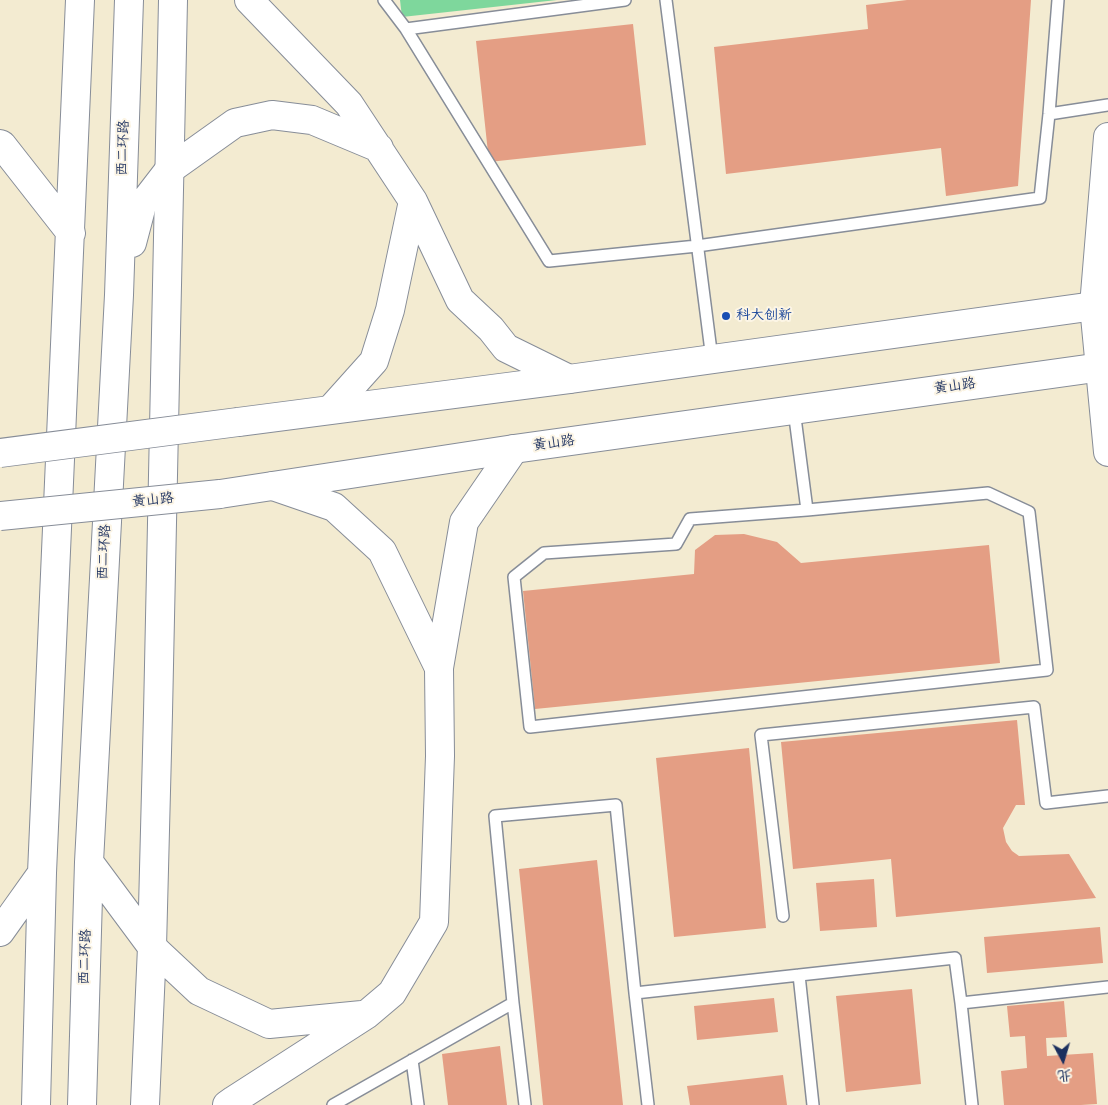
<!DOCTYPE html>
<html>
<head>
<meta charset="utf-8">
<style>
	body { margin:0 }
	#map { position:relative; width:1108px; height:1105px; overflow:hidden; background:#f3ebd1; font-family:"Architects Daughter","LXGW WenKai TC",sans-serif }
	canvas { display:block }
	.north { position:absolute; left:1038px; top:1035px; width:50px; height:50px; -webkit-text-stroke:4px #fcf5e5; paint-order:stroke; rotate:174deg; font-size:14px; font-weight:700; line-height:20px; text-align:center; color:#1b2f5e }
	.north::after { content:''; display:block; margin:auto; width:18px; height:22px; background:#1b2f5e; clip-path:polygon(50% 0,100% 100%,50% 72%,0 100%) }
</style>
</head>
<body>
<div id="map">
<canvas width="1108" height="1105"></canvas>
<div class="north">北</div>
</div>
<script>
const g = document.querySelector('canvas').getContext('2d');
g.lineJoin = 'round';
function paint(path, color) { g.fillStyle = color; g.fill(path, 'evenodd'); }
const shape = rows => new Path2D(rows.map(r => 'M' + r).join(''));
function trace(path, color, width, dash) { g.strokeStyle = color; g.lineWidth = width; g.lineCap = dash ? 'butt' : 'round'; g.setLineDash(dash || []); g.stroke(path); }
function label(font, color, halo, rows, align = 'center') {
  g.font = font + ' "Architects Daughter","LXGW WenKai TC",sans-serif'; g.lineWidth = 4; g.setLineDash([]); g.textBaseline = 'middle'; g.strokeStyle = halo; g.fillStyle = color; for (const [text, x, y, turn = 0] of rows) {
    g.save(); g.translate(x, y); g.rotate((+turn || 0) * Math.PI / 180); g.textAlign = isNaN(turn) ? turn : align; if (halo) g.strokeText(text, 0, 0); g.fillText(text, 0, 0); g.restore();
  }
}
paint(shape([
	[400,0,557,0,402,17]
]), '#7ed79c');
paint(shape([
	[907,0,1031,0,1018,186,946,196,941,148,726,174,714,47,868,29,866,5],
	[633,24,646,145,489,162,476,41],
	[744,534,777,542,801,563,989,545,1000,663,535,709,523,591,694,574,695,550,715,535],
	[1017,720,1025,805,1016,805,1003,828,1006,842,1012,851,1019,856,1069,854,1096,898,896,917,891,859,793,869,781,742],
	[749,748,766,928,674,937,656,758],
	[597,860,623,1105,543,1105,519,869],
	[874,879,877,927,820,931,816,883],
	[1100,927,1103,963,987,973,984,937],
	[912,989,921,1084,846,1092,836,996],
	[774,998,778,1032,697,1040,694,1006],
	[1064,1001,1067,1037,1046,1038,1047,1056,1093,1053,1097,1104,1081,1105,1004,1105,1001,1071,1027,1068,1025,1036,1010,1037,1007,1006],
	[500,1046,507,1105,448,1105,442,1054],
	[783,1075,787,1105,690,1105,687,1086]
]), '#e49e84');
const service = shape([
	[384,0,406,29,625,0],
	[666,0,712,359],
	[406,29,549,261,697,246,1040,198,1049,114,1058,0],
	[1049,114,1108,105],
	[794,410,807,510,988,493,1029,512,1047,670,530,727,514,577,544,553,676,544,690,519,807,510],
	[783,916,761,735,1034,707,1046,803,1108,796],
	[799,975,813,1105],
	[635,993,648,1105],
	[513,1003,525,1105],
	[961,1003,1108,987],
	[412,1060,418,1105],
	[333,1105,513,1003,495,816,616,805,635,993,955,958,961,1003,972,1105]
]);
const tertiary = shape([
	[1108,137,1094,306,1108,452],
	[152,947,158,713,173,0]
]);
const primary = shape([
	[238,422,569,379,1108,304],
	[220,494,514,449,1108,366]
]);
const trunk = shape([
	[249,0,349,104,413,201,460,300,491,329,506,348,569,379],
	[0,144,2,145,71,233],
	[132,243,142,205,169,170,235,123,272,115,312,120,379,148],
	[331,409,374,361,390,310,413,201],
	[273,486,334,507,382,551,439,668],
	[89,862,152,947,199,991,269,1024,362,1015],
	[0,932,42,873],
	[36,1105,42,873,80,0],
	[82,1105,89,862,119,295,129,0],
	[145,1105,152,947],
	[227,1105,234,1100,366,1015,392,993,434,922,440,756,439,668,464,522,514,449]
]);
trace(service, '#878d98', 14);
trace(tertiary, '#878d98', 30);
trace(primary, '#878d98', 30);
trace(trunk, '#878d98', 30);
trace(service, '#fff', 11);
trace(tertiary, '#fff', 28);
trace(primary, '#fff', 28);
trace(trunk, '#fff', 28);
const primaryBridge = shape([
	[0,453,238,422],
	[0,516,220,494]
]);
trace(primaryBridge, '#878d98', 30, []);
trace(primaryBridge, '#fff', 28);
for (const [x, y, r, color] of [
	[726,316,5,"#1a4fb4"]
]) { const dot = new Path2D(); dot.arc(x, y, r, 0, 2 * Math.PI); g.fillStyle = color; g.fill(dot); trace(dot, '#fcf5e5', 2); }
label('14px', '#1b2f5e', '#fcf5e5', [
	["西二环路",124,148,-88],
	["黄山路",955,387,-8],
	["黄山路",554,444,-8],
	["黄山路",153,501,-6],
	["西二环路",105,552,-87],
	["西二环路",86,957,-88]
]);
label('14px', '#164399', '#fcf5e5', [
	["科大创新",736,316]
], 'left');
</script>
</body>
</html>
